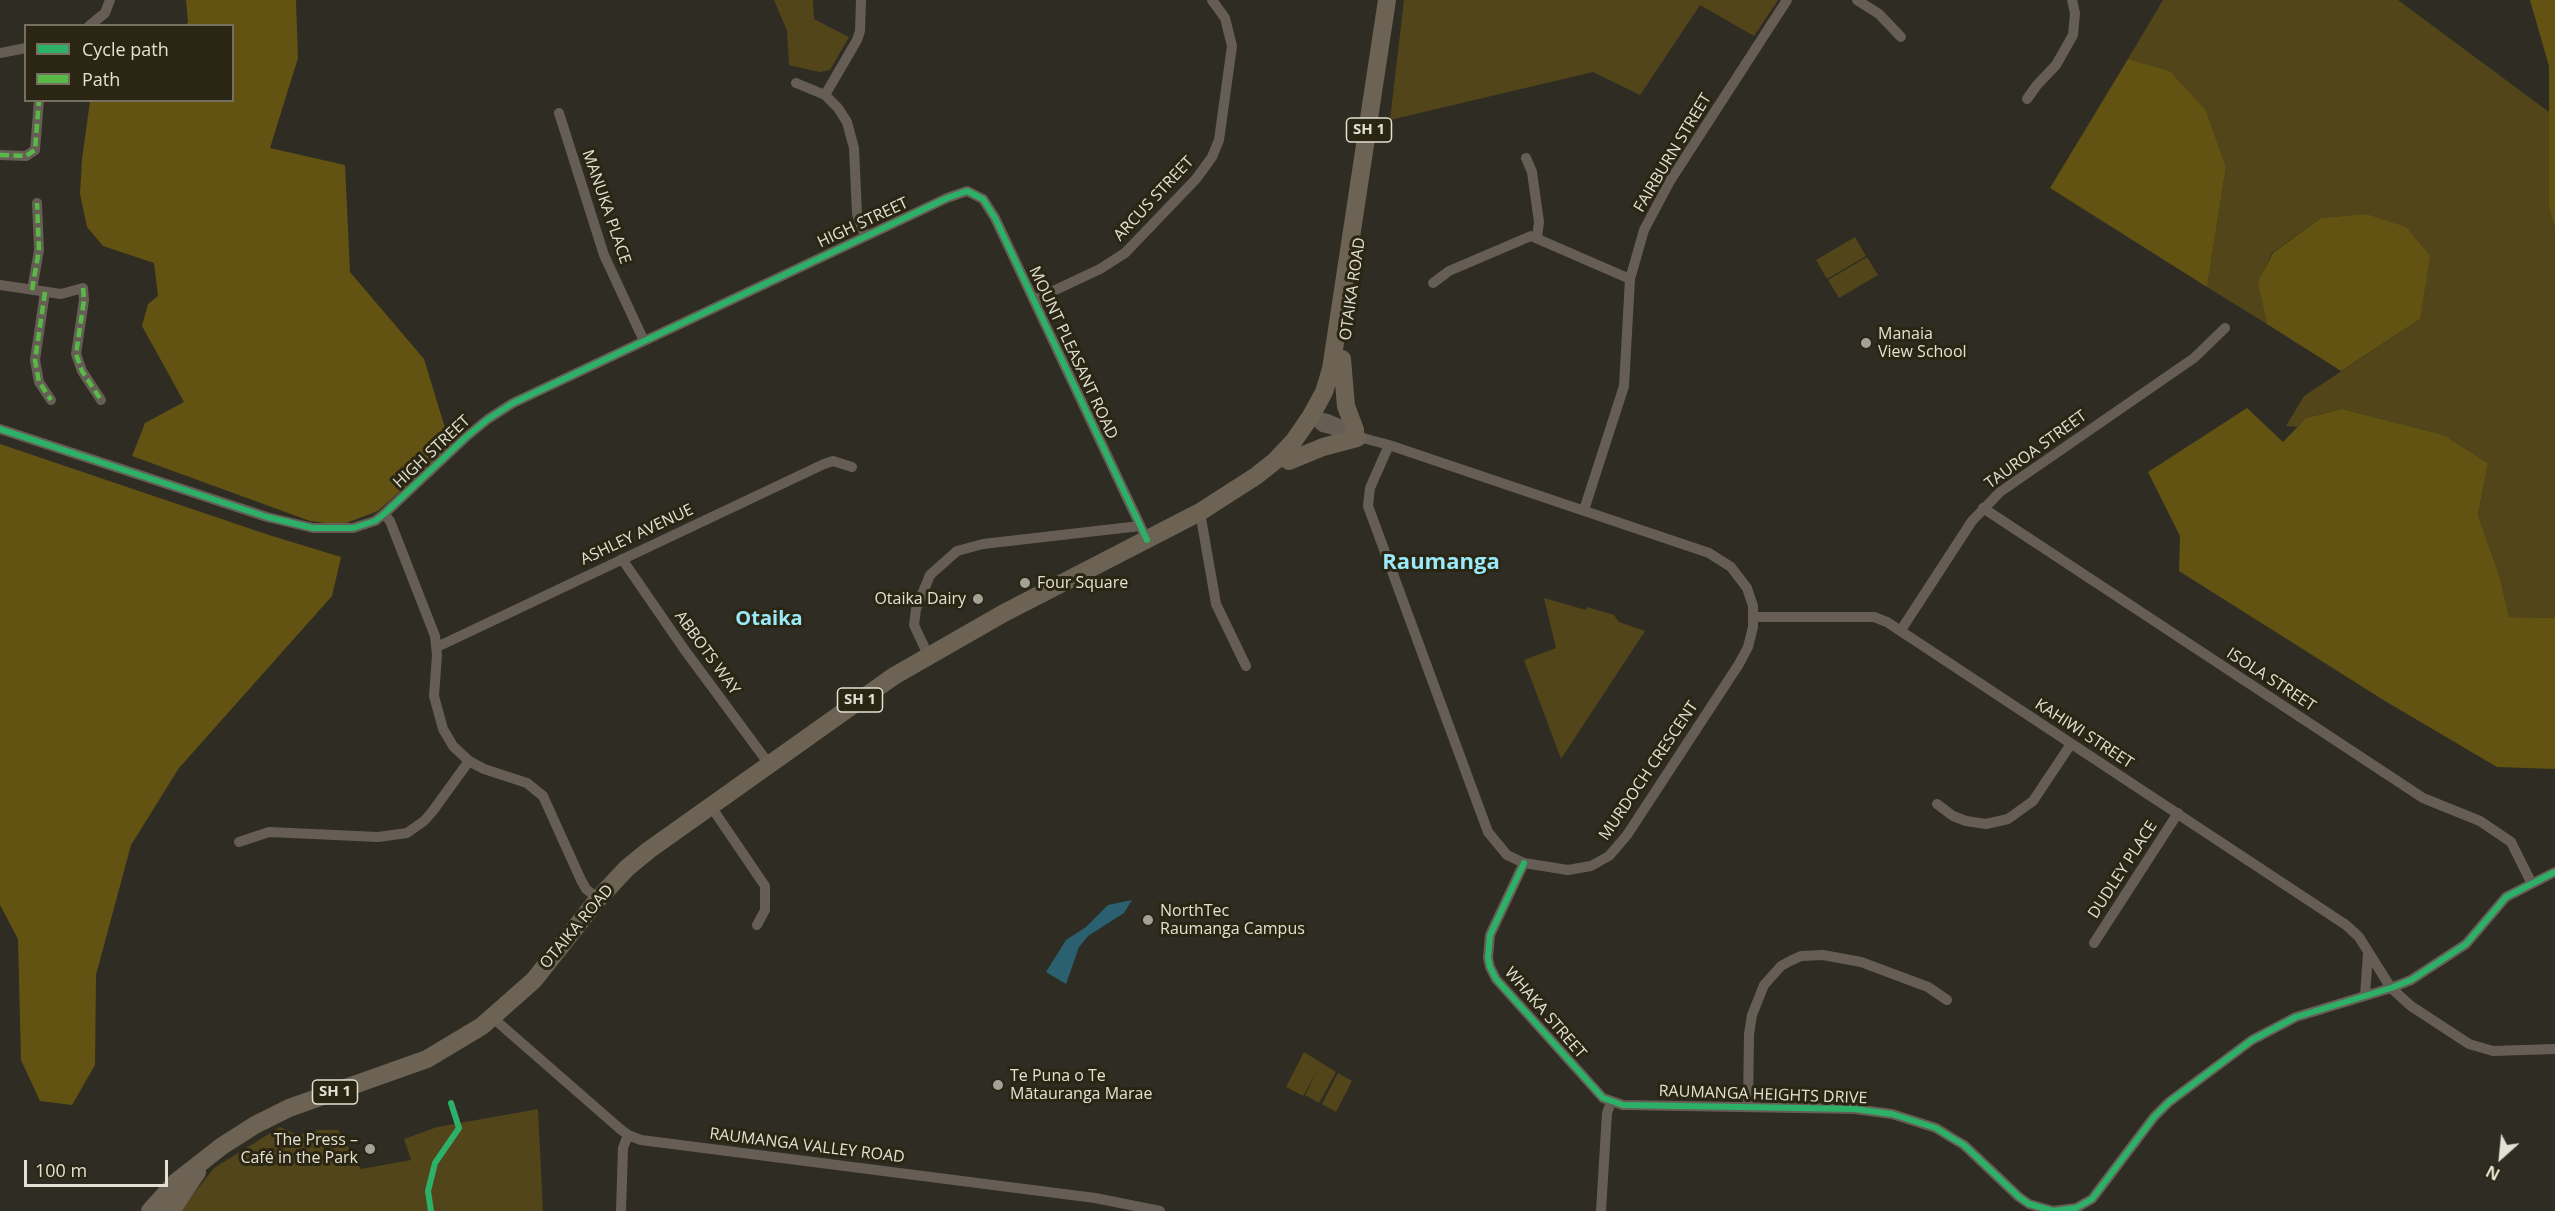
<!DOCTYPE html>
<html>
<head>
<meta charset="utf-8">
<style>
	body { margin:0 }
	#map { position:relative; width:2555px; height:1211px; overflow:hidden; background:#2f2c23; font-family:"Open Sans",sans-serif }
	canvas { display:block }
	.legend { position:absolute; left:24px; top:24px; width:210px; height:78px; box-sizing:border-box; background:#2b2613; border:2px solid #757060; margin:0; padding:8px 10px; list-style:none; font-size:18px; color:#e3e0d4 }
	.legend li { display:flex; align-items:center; gap:12px; height:30px }
	.legend b { width:30px; border:2px solid #757060 }
	.north { position:absolute; left:2471px; top:1127px; width:60px; height:60px; -webkit-text-stroke:4px #2b2613; paint-order:stroke; rotate:207deg; font-size:16px; font-weight:700; line-height:24px; text-align:center; color:#e3e0d4 }
	.north::after { content:''; display:block; margin:auto; width:21px; height:27px; background:#e3e0d4; clip-path:polygon(50% 0,100% 100%,50% 72%,0 100%) }
	.scale { position:absolute; left:24px; top:1160px; width:144px; height:27px; box-sizing:border-box; border:3px solid #e3e0d4; border-top:0; padding-left:8px; font-size:18px; line-height:21px; white-space:nowrap; color:#e3e0d4; -webkit-text-stroke:4px #2b2613; paint-order:stroke }
</style>
</head>
<body>
<div id="map">
<canvas width="2555" height="1211"></canvas>
<ul class="legend">
<li><b style="height:8px;background:#2db169"></b>Cycle path</li>
<li><b style="height:8px;background:#58b947"></b>Path</li>
</ul>
<div class="north">N</div>
<div class="scale">100 m</div>
</div>
<script>
const g = document.querySelector('canvas').getContext('2d');
g.lineJoin = 'round';
function paint(path, color) { g.fillStyle = color; g.fill(path, 'evenodd'); }
const shape = rows => new Path2D(rows.map(r => 'M' + r).join(''));
function trace(path, color, width, dash) { g.strokeStyle = color; g.lineWidth = width; g.lineCap = dash ? 'butt' : 'round'; g.setLineDash(dash || []); g.stroke(path); }
function label(font, color, halo, rows, align = 'center') {
  g.font = font + ' "Open Sans",sans-serif'; g.lineWidth = 6; g.setLineDash([]); g.textBaseline = 'middle'; g.strokeStyle = halo; g.fillStyle = color; for (const [text, x, y, turn = 0] of rows) {
    g.save(); g.translate(x, y); g.rotate((+turn || 0) * Math.PI / 180); g.textAlign = isNaN(turn) ? turn : align; if (halo) g.strokeText(text, 0, 0); g.fillText(text, 0, 0); g.restore();
  }
}
paint(shape([
	[774,0,813,0,814,19,849,37,830,70,819,72,789,65,787,31],
	[1404,0,1778,0,1754,36,1700,5,1640,95,1593,72,1390,120],
	[2163,0,2398,0,2549,112,2549,208,2555,228,2555,618,2509,617,2500,578,2478,515,2488,463,2444,435,2342,409,2306,418,2297,427,2286,426,2304,396,2420,319,2367,214,2321,218,2272,253,2259,282,2267,324,2207,287,2226,167,2206,110,2170,71,2128,59],
	[1855,237,1866,256,1827,279,1816,260],
	[1867,257,1878,275,1839,298,1828,280],
	[1544,598,1586,610,1587,607,1614,615,1619,622,1645,631,1561,759,1524,660,1556,648],
	[1304,1052,1336,1072,1319,1103,1305,1095,1317,1071,1303,1096,1286,1087],
	[1338,1073,1352,1081,1336,1112,1322,1104],
	[538,1109,543,1211,180,1211,214,1168,280,1127,298,1135,319,1130,338,1130,361,1169,411,1160,404,1139,437,1127]
]), '#514519');
paint(shape([
	[186,0,296,0,298,58,270,148,345,165,350,272,424,359,446,431,454,443,378,511,341,525,310,521,132,456,145,423,184,402,142,326,148,304,158,296,154,263,103,246,87,227,80,194,82,159,90,101,232,100,232,26,182,25,188,23],
	[2530,0,2555,0,2555,228,2549,208,2549,66],
	[2128,59,2170,71,2206,110,2226,167,2207,287,2050,188],
	[2366,214,2406,227,2430,256,2420,319,2341,371,2267,324,2258,282,2273,253,2321,218],
	[2247,408,2283,442,2306,418,2342,409,2444,435,2488,463,2478,515,2500,578,2509,617,2555,618,2555,769,2497,767,2385,701,2179,571,2180,536,2148,472],
	[0,444,269,535,341,557,332,596,179,768,131,845,96,975,95,1065,72,1105,40,1101,21,1060,18,939,0,905]
]), '#625313');
paint(shape([
	[1132,900,1124,913,1088,936,1079,947,1066,984,1046,972,1066,940,1086,927,1108,905]
]), '#2a606f');
trace(shape([
	[1857,0,1879,14,1901,37],
	[89,26,105,13,110,0],
	[0,53,26,48],
	[796,83,825,95,838,108,847,122,854,148,857,214,865,236],
	[825,95,857,40,860,31,861,0],
	[2027,99,2037,85,2056,65,2073,35,2075,13,2072,0],
	[559,113,604,255,644,341],
	[0,155,26,156,35,150,39,100],
	[1526,158,1532,172,1539,222,1537,238],
	[1433,283,1449,271,1531,236,1630,279],
	[0,285,61,294,83,288,84,300,76,354,82,371,101,400],
	[32,290,39,250,37,203],
	[45,292,35,360,39,382,51,400],
	[1034,300,1100,269,1125,253,1196,179,1212,157,1219,140,1232,46,1225,18,1212,0],
	[1311,416,1322,427,1389,445,1709,553,1731,567,1747,588,1753,606,1753,627,1748,647,1739,664,1627,835,1609,856,1591,866,1568,870,1524,863,1507,855,1488,832,1368,506,1370,488,1389,445],
	[1311,416,1328,419,1356,431],
	[0,429,267,517,313,528,353,528,375,521,384,514,466,437,488,419,513,403,947,198,967,191,983,199,995,218,1147,540],
	[1983,508,2423,798,2480,821,2511,842,2531,882],
	[1584,510,1624,386,1630,279,1644,230,1670,181,1787,0],
	[1200,512,1216,604,1246,666],
	[384,514,390,521,435,636,437,655,434,696,443,729,453,746,469,761,484,769,527,783,543,796,581,880,586,889,598,899],
	[622,559,684,649,769,764],
	[1754,617,1874,617,1887,622,2346,925,2359,937,2391,988,2411,1006,2469,1044,2493,1051,2555,1049],
	[1901,630,1972,521,2000,492,2194,358,2225,328],
	[437,647,824,464,833,461,852,467],
	[928,655,914,625,916,609,930,575,957,551,983,544,1140,526],
	[1937,804,1953,816,1966,821,1986,824,2008,819,2033,801,2071,744],
	[710,805,765,886,765,910,757,925],
	[239,842,269,832,378,837,407,833,424,821,432,812,469,761],
	[1524,863,1490,935,1488,958,1490,967,1496,979,1603,1098,1623,1105,1855,1109,1892,1114,1936,1128,1952,1138,1964,1145,2019,1197,2029,1204,2053,1211,2076,1208,2092,1199,2154,1117,2169,1102,2252,1040,2296,1017,2391,988,2411,980,2466,944,2506,897,2555,872],
	[2094,943,2178,813],
	[2365,996,2368,953],
	[493,1018,619,1128,628,1135,641,1140,1095,1198,1160,1211],
	[1748,1107,1749,1034,1752,1015,1764,985,1781,966,1790,961,1801,956,1823,955,1861,962,1928,987,1947,1000],
	[621,1211,623,1148,628,1135],
	[1601,1211,1607,1113,1611,1102]
]), '#665e55', 10);
trace(shape([
	[1342,359,1346,406,1355,430],
	[1289,461,1323,447,1357,438],
	[150,1211,176,1182,222,1146,255,1125,289,1108,427,1059,482,1026,534,980,598,899,627,868,649,850,894,676,1004,613,1200,512,1256,476,1275,461,1293,442,1311,416,1324,392,1331,369,1387,0],
	[171,1211,197,1172]
]), '#6c6354', 18);
trace(shape([
	[0,155,26,156,35,150,39,100],
	[83,288,84,300,76,354,82,371,101,400],
	[32,290,39,250,37,203],
	[45,292,35,360,39,382,51,400]
]), '#58b947', 4.5, [9, 4.5]);
trace(shape([
	[0,429,267,517,313,528,353,528,375,521,384,514,466,437,488,419,513,403,947,198,967,191,983,199,995,218,1147,540],
	[1524,863,1490,935,1488,958,1490,967,1496,979,1603,1098,1623,1105,1855,1109,1892,1114,1936,1128,1952,1138,1964,1145,2019,1197,2029,1204,2053,1211,2076,1208,2092,1199,2154,1117,2169,1102,2252,1040,2296,1017,2391,988,2411,980,2466,944,2506,897,2555,872],
	[431,1211,428,1191,435,1163,459,1128,451,1103]
]), '#2db169', 6);
for (const [x, y, r, color] of [
	[1866,343,6,"#a4a196"],
	[1025,583,6,"#a4a196"],
	[978,599,6,"#a4a196"],
	[1148,920,6,"#a4a196"],
	[998,1085,6,"#a4a196"],
	[370,1149,6,"#a4a196"]
]) { const dot = new Path2D(); dot.arc(x, y, r, 0, 2 * Math.PI); g.fillStyle = color; g.fill(dot); trace(dot, '#2b2613', 2); }
for (const [x, y, w] of [
	[1369,130,45],
	[860,700,45],
	[335,1092,45]
]) { const box = new Path2D(); box.roundRect(x - w / 2, y - 12, w, 24, 4.5); g.fillStyle = '#2b2613'; g.fill(box); trace(box, '#e3e0d4', 1.5); }
label('bold 15px', '#e3e0d4', null, [
	["SH 1",1369,130],
	["SH 1",860,700],
	["SH 1",335,1092]
]);
label('16px', '#e3e0d4', '#2b2613', [
	["FAIRBURN STREET",1673,153,-59],
	["ARCUS STREET",1154,199,-47],
	["MANUKA PLACE",606,207,71],
	["HIGH STREET",863,223,-25],
	["OTAIKA ROAD",1353,289,-82],
	["MOUNT PLEASANT ROAD",1073,353,65],
	["TAUROA STREET",2036,450,-36],
	["HIGH STREET",432,452,-43],
	["ASHLEY AVENUE",637,535,-25],
	["ABBOTS WAY",707,653,54],
	["ISOLA STREET",2271,680,33],
	["KAHIWI STREET",2084,734,33],
	["MURDOCH CRESCENT",1649,771,-56],
	["DUDLEY PLACE",2123,870,-57],
	["OTAIKA ROAD",577,927,-50],
	["WHAKA STREET",1545,1013,49],
	["RAUMANGA HEIGHTS DRIVE",1763,1095,2],
	["RAUMANGA VALLEY ROAD",807,1146,7]
]);
label('16px', '#e3e0d4', '#2b2613', [
	["Manaia",1878,334],
	["View School",1878,352],
	["Four Square",1037,583],
	["Otaika Dairy",966,599,"right"],
	["NorthTec",1160,911],
	["Raumanga Campus",1160,929],
	["Te Puna o Te",1010,1076],
	["Mātauranga Marae",1010,1094],
	["The Press –",358,1140,"right"],
	["Café in the Park",358,1158,"right"]
], 'left');
label('bold 20px', '#9ae9f9', '#2b2613', [
	["Otaika",769,619]
]);
label('bold 22px', '#9ae9f9', '#2b2613', [
	["Raumanga",1441,563]
]);
</script>
</body>
</html>
